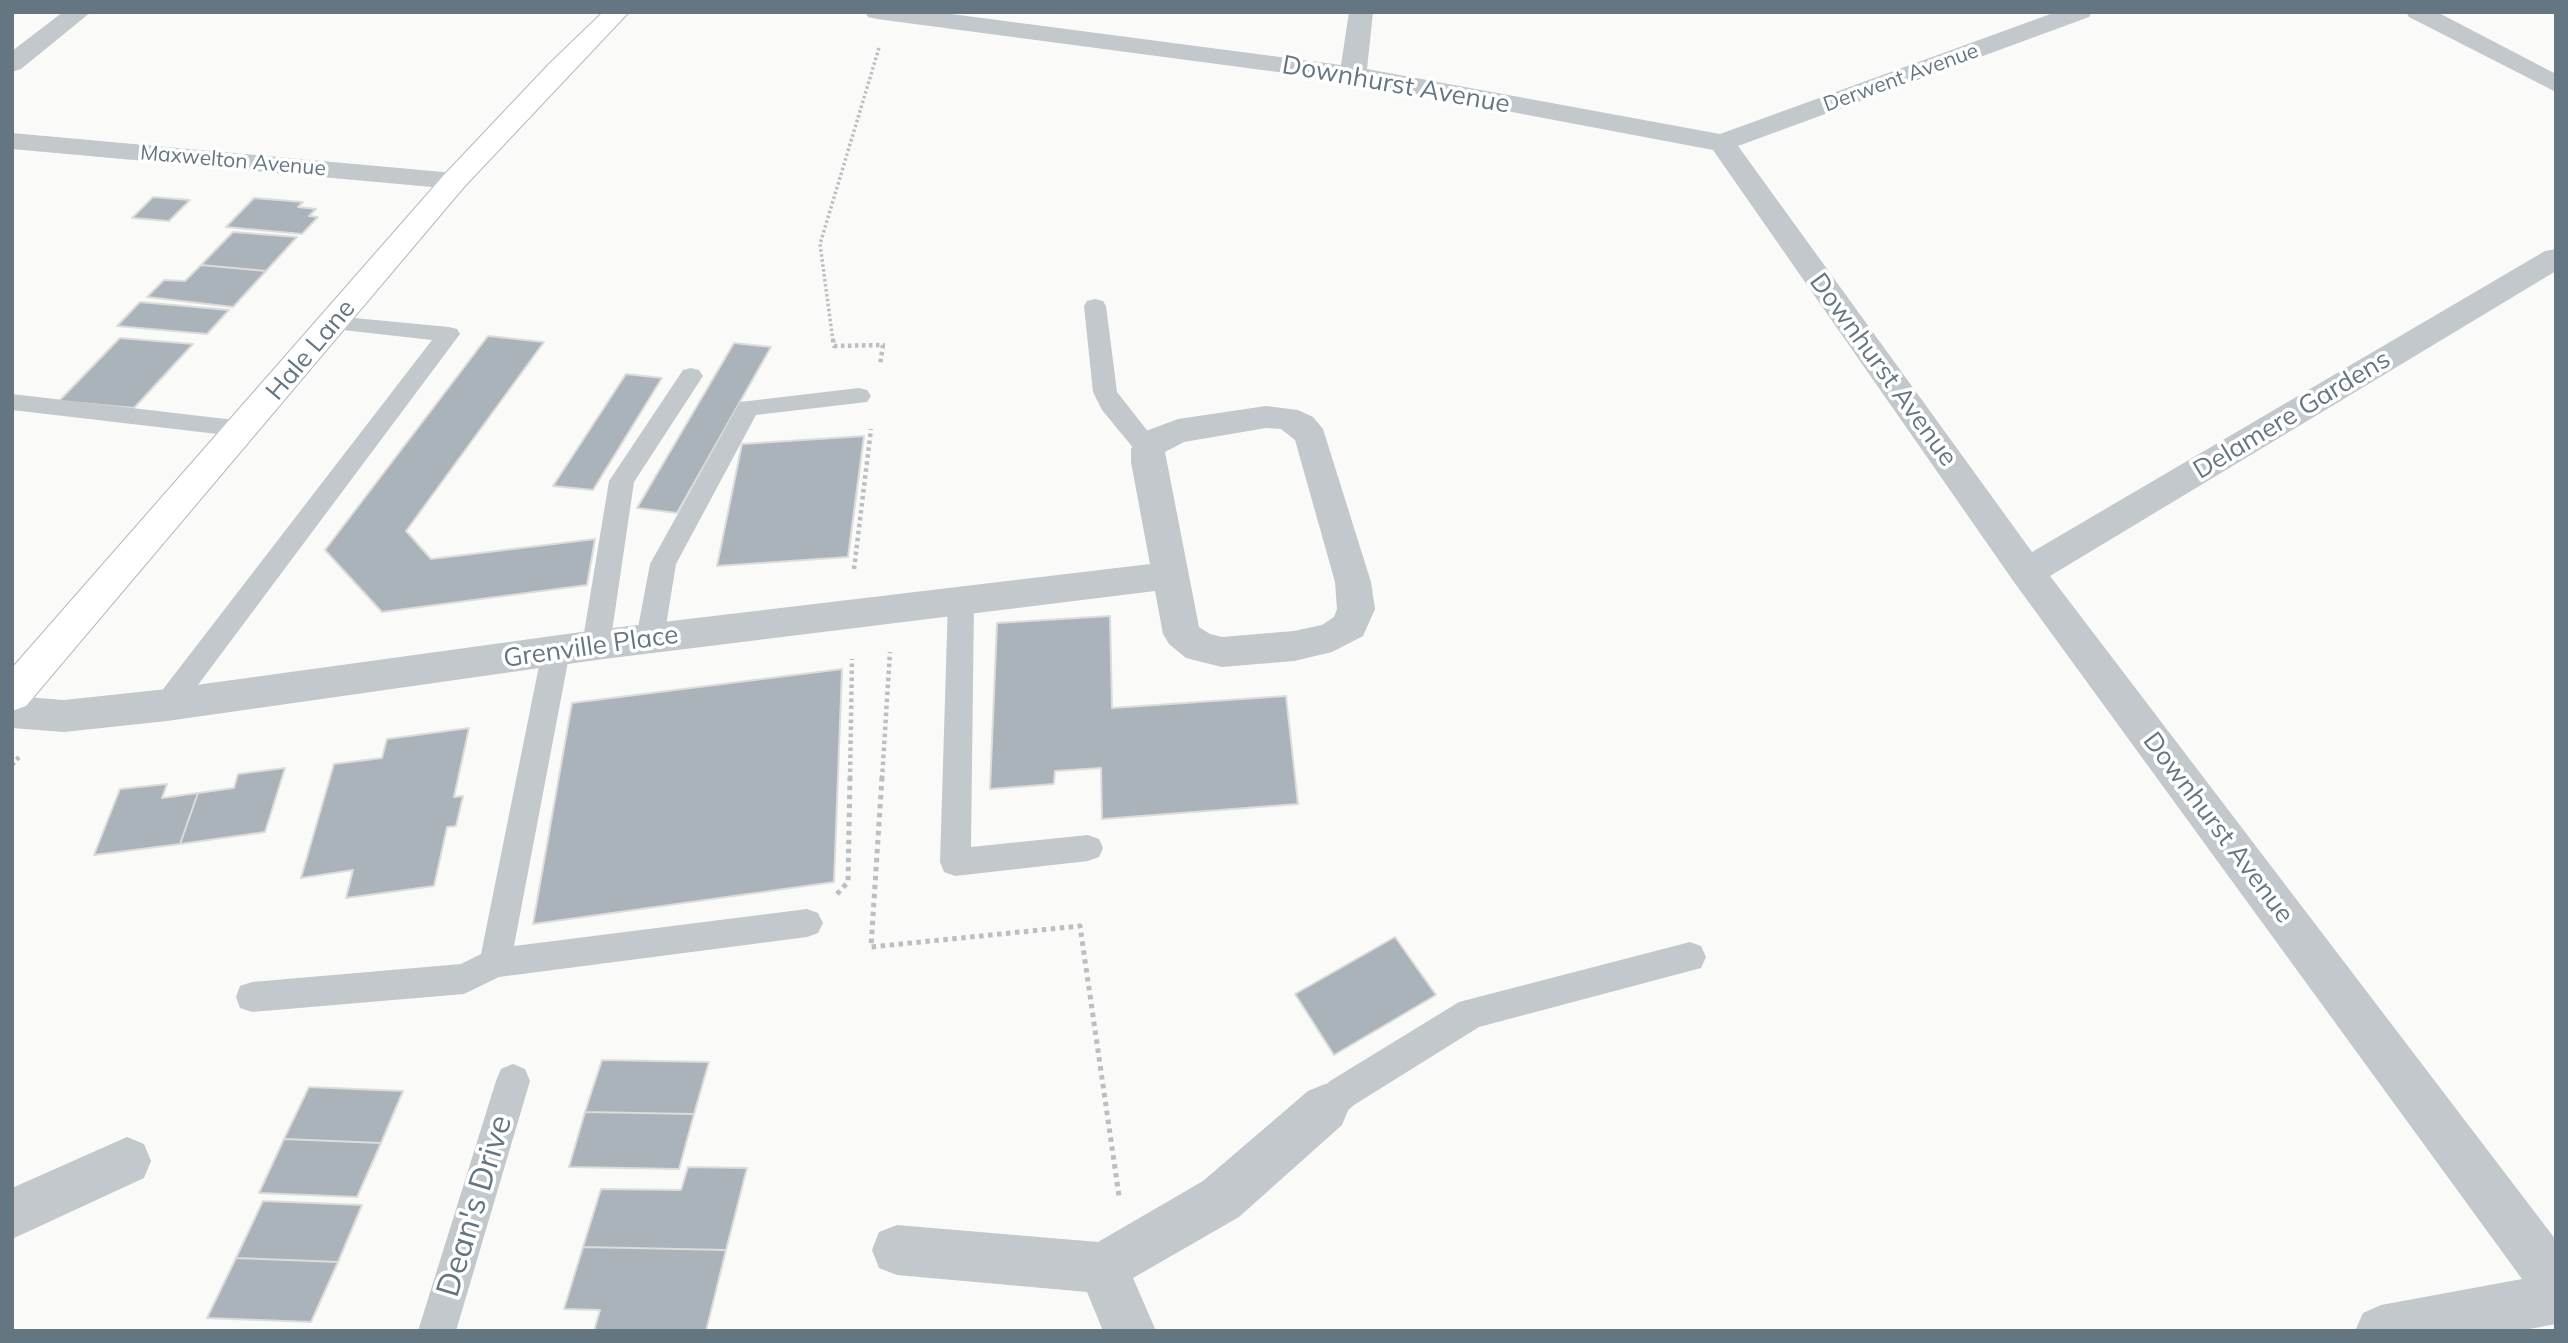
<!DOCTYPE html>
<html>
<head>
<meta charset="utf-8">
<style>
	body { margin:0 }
	#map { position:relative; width:2568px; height:1343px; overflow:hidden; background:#fafaf8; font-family:Mulish,sans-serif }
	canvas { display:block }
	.frame { position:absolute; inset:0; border:14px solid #657683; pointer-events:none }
</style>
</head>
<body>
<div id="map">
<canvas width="2568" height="1343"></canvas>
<div class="frame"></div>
</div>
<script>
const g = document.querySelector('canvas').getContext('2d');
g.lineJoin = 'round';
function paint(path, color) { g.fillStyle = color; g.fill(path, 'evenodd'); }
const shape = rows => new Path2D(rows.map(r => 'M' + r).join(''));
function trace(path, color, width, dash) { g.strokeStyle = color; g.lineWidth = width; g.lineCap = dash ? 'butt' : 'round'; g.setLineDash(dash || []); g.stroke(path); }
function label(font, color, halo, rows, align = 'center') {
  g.font = font + ' Mulish,sans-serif'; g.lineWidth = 7; g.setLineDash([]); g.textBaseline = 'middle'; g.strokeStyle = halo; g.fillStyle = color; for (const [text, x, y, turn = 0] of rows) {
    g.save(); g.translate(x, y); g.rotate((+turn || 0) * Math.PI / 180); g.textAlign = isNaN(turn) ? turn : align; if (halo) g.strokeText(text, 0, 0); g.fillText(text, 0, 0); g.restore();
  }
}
const building = shape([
	[153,197,190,200,169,221,132,218,153,197],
	[254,198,303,202,298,207,316,209,309,216,318,217,302,234,226,227,254,198],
	[233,232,297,237,266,271,201,265,233,232],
	[201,265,266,271,233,307,147,297,164,280,185,281,201,265],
	[140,302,229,310,207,334,117,326,140,302],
	[488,336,544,342,406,531,431,559,595,539,587,585,382,612,325,550,488,336],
	[120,338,193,344,134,408,59,401,120,338],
	[734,343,771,347,677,513,637,508,734,343],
	[626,374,662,378,593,490,553,486,626,374],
	[864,436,848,557,717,566,742,444,864,436],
	[1110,616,1112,708,1286,696,1298,804,1102,819,1101,768,1055,771,1054,784,990,789,997,623,1110,616],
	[842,669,834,882,533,924,572,703,842,669],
	[469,728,454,797,463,796,456,826,447,827,434,886,346,898,353,870,301,878,334,764,382,758,387,739,469,728],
	[285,768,265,832,180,844,198,793,234,788,238,774,285,768],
	[167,784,162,798,198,793,180,844,94,855,120,789,167,784],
	[1395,937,1436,995,1334,1055,1295,994,1395,937],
	[602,1060,709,1062,694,1114,585,1112,602,1060],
	[309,1087,403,1091,381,1143,284,1139,309,1087],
	[585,1112,694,1114,679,1169,569,1167,585,1112],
	[284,1139,381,1143,357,1197,259,1193,284,1139],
	[688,1167,747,1168,726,1250,583,1247,601,1189,681,1190,688,1167],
	[263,1201,362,1205,338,1262,236,1258,263,1201],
	[583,1247,726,1250,706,1331,594,1331,600,1310,564,1309,583,1247],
	[236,1258,338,1262,311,1322,207,1318,236,1258]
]);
paint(building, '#aab3b9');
trace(building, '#dcdcda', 2);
const primary = shape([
	[603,12,629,12,464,187,26,706,12,711,12,668,444,175,549,64,603,12]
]);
trace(primary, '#b5babe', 2);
trace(shape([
	[833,341,820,244,879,48]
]), '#bbbfc2', 3.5, [2.5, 2.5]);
trace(shape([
	[833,339,834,346,883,345,880,365],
	[854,569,871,429],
	[12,765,19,757],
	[850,779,852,659],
	[882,779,890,652]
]), '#bbbfc2', 4.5, [3.5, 3.5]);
trace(shape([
	[882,777,871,947,1080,926,1119,1196],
	[837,894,848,882,850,777]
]), '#bbbfc2', 5, [4.5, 4.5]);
paint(shape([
	[1095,299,1103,301,1106,306,1117,392,1157,443,1160,449,1157,455,1148,458,1139,455,1102,410,1093,392,1084,306,1087,301,1095,299],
	[333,316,449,327,457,329,460,334,177,713,167,717,157,713,153,705,157,697,432,340,325,328,322,323,325,318,333,316],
	[691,368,699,370,703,376,634,482,610,645,606,653,596,656,586,653,582,645,609,481,683,370,691,368],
	[859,388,867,390,871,396,867,402,756,415,676,564,664,638,660,646,650,649,640,646,636,638,650,564,740,402,859,388],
	[12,394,243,421,252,423,255,429,252,435,243,437,12,410,12,394],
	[961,591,971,594,974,601,971,847,1088,835,1099,839,1103,848,1099,857,1088,861,955,876,944,872,940,862,948,601,951,594,961,591],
	[556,640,566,643,570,651,514,946,807,909,818,913,823,923,818,933,807,937,499,977,464,994,252,1012,240,1008,236,997,240,986,252,982,461,964,481,954,542,651,546,643,556,640],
	[1690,942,1701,946,1706,957,1701,968,1479,1027,1354,1105,1337,1120,1325,1125,1313,1120,1308,1108,1313,1096,1330,1081,1459,1002,1690,942],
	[513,1064,525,1069,530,1081,456,1331,418,1331,496,1081,501,1069,513,1064]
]), '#c3c8cc');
paint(shape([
	[63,12,91,12,21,69,12,72,12,51,63,12],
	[865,12,936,12,1341,65,1349,12,1373,12,1367,69,1720,134,2056,12,2092,12,2089,17,1738,146,2032,552,2545,251,2556,249,2556,271,2050,576,2556,1240,2556,1324,2519,1331,2355,1331,2363,1313,2381,1305,2522,1279,2014,582,1713,150,1353,82,877,19,868,17,865,12],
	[2406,12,2437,12,2556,74,2556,92,2409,17,2406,12],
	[12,133,454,173,464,175,468,181,464,187,454,189,12,149,12,133],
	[1266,406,1298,410,1313,417,1323,429,1371,582,1375,609,1363,636,1332,652,1294,661,1222,667,1186,658,1169,644,1163,634,1155,591,596,660,167,721,64,732,12,728,12,696,64,700,167,689,596,630,1150,564,1131,462,1131,449,1136,441,1146,431,1178,419,1266,406],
	[1266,428,1281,429,1295,440,1335,582,1337,609,1334,617,1322,625,1294,631,1222,637,1210,634,1199,627,1165,452,1184,442,1266,428],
	[1325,1084,1342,1091,1349,1108,1342,1125,1239,1217,1133,1278,1156,1331,1103,1331,1087,1292,897,1275,879,1268,872,1250,879,1232,897,1225,1098,1242,1203,1181,1308,1091,1325,1084],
	[127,1137,144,1144,151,1161,144,1178,12,1239,12,1188,127,1137]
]), '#c3c8cc');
paint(primary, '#fff');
label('21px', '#657683', '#fff', [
	["Derwent Avenue",1901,78,-20],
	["Maxwelton Avenue",233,161,5]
]);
label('26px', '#657683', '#fff', [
	["Downhurst Avenue",1396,85,10],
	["Hale Lane",311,350,-50],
	["Downhurst Avenue",1883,370,54],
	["Delamere Gardens",2292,415,-31],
	["Grenville Place",591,647,-8],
	["Downhurst Avenue",2218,828,53]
]);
label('32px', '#657683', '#fff', [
	["Dean's Drive",475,1206,-73]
]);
</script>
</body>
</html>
